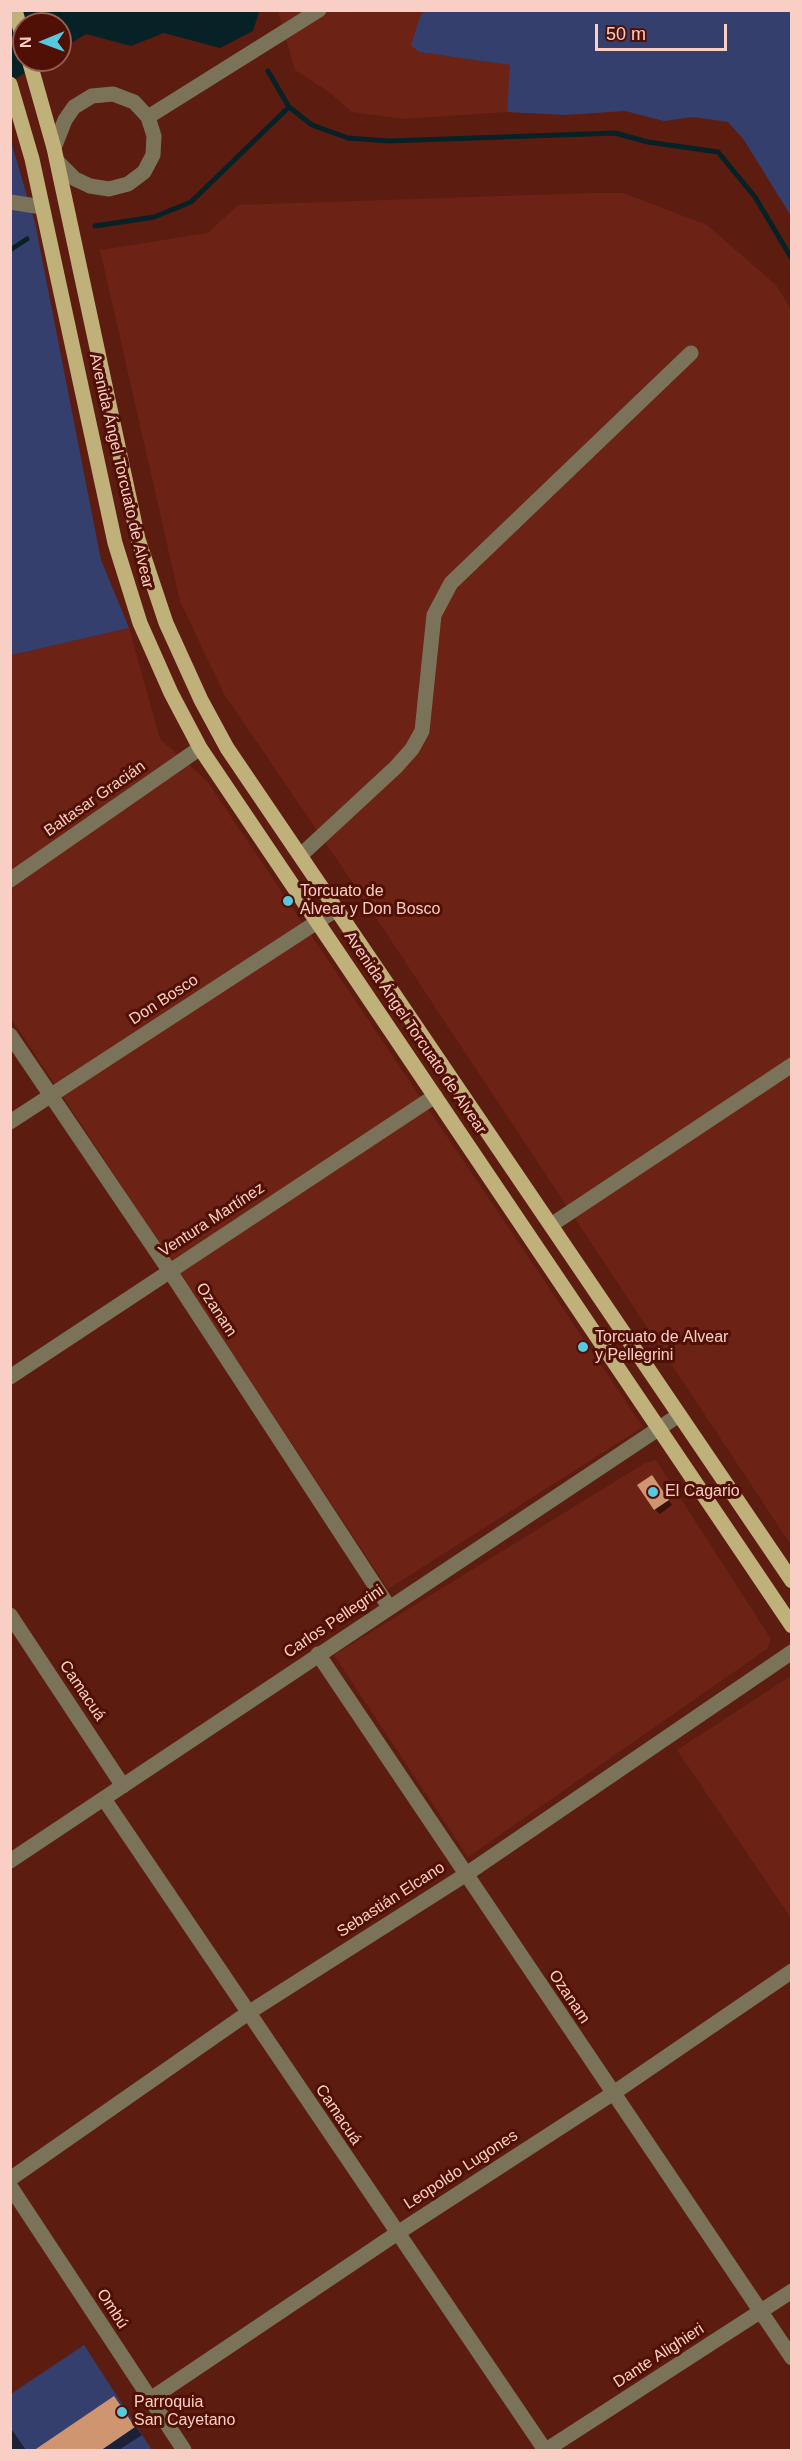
<!DOCTYPE html>
<html>
<head>
<meta charset="utf-8">
<style>
	body { margin:0 }
	#map { position:relative; width:802px; height:2461px; overflow:hidden; background:#5d1c10; font-family:Arial,sans-serif }
	canvas { display:block }
	.frame { position:absolute; inset:0; border:12px solid #f8cec5; pointer-events:none }
	.north { position:absolute; left:12px; top:12px; width:60px; height:60px; box-sizing:border-box; background:#511005; border:2px solid #945c52; border-radius:50%; rotate:269deg; font-size:16px; font-weight:700; line-height:24px; text-align:center; color:#f8cec5 }
	.north::after { content:''; display:block; margin:auto; width:21px; height:27px; background:#56c9e0; clip-path:polygon(50% 0,100% 100%,50% 72%,0 100%) }
	.scale { position:absolute; left:595px; top:24px; width:132px; height:27px; box-sizing:border-box; border:3px solid #f8cec5; border-top:0; padding-left:8px; font-size:18px; line-height:21px; white-space:nowrap; color:#f8cec5; -webkit-text-stroke:4px #511005; paint-order:stroke }
</style>
</head>
<body>
<div id="map">
<canvas width="802" height="2461"></canvas>
<div class="frame"></div>
<div class="north">N</div>
<div class="scale">50 m</div>
</div>
<script>
const g = document.querySelector('canvas').getContext('2d');
g.lineJoin = 'round';
function paint(path, color) { g.fillStyle = color; g.fill(path, 'evenodd'); }
const shape = rows => new Path2D(rows.map(r => 'M' + r).join(''));
function trace(path, color, width, dash) { g.strokeStyle = color; g.lineWidth = width; g.lineCap = dash ? 'butt' : 'round'; g.setLineDash(dash || []); g.stroke(path); }
function label(font, color, halo, rows, align = 'center') {
  g.font = font + ' Arial,sans-serif'; g.lineWidth = 6; g.setLineDash([]); g.textBaseline = 'middle'; g.strokeStyle = halo; g.fillStyle = color; for (const [text, x, y, turn = 0] of rows) {
    g.save(); g.translate(x, y); g.rotate((+turn || 0) * Math.PI / 180); g.textAlign = isNaN(turn) ? turn : align; if (halo) g.strokeText(text, 0, 0); g.fillText(text, 0, 0); g.restore();
  }
}
paint(shape([
	[278,11,426,11,421,14,419,52,511,65,507,112,404,119,352,112,329,92,295,70],
	[591,193,623,193,707,225,776,285,791,309,791,1545,357,889,224,694,180,601,100,250,208,233,238,205],
	[129,628,160,739,207,781,643,1427,388,1589,11,1018,10,650,12,655],
	[656,1460,771,1639,767,1649,468,1857,334,1655,645,1463],
	[791,1676,791,1918,677,1750]
]), '#6c2315');
paint(shape([
	[426,11,791,11,791,216,744,140,728,122,693,117,664,121,625,111,565,115,507,112,510,65,419,52,411,45,421,14],
	[10,138,35,223,101,560,129,628,12,655],
	[84,2345,152,2450,11,2450,11,2394]
]), '#353f6d');
paint(shape([
	[11,11,259,11,259,12,253,31,220,48,164,33,131,46,86,34,60,50,60,24,24,24,24,60,45,60,11,82]
]), '#062227');
paint(shape([
	[656,1482,672,1505,660,1514,655,1509],
	[114,2397,142,2435,119,2450,36,2450],
	[10,2427,26,2450,10,2450]
]), '#0007');
trace(shape([
	[268,71,289,107,312,125,348,138,389,141,615,133,648,142,718,152,755,197,792,259],
	[95,226,154,217,191,202,289,107],
	[10,250,27,239]
]), '#062227', 5);
paint(shape([
	[652,1475,669,1500,654,1510,637,1485],
	[114,2396,135,2427,100,2451,33,2451]
]), '#cf9570');
trace(shape([
	[148,117,319,10],
	[54,148,65,120,74,107,92,96,113,94,134,102,148,117,154,136,153,155,144,172,128,184,109,189,90,186,75,179,57,161],
	[10,202,42,207],
	[301,855,396,767,412,749,422,731,434,615,451,583,691,353],
	[10,880,200,748],
	[10,1035,169,1270,389,1607],
	[10,1122,337,909],
	[551,1225,792,1065],
	[10,1377,435,1096],
	[10,1615,123,1786],
	[318,1654,792,2358],
	[104,1799,545,2450],
	[10,1861,679,1415],
	[10,2179,248,2013,465,1875,792,1652],
	[10,2186,184,2450],
	[149,2400,396,2234,612,2094,792,1971],
	[546,2450,792,2291]
]), '#7b7359', 15);
trace(shape([
	[15,10,24,42],
	[29,60,54,148,138,539,166,623,201,700,227,748,792,1581],
	[10,84,32,159,115,543,140,623,171,693,200,748,792,1626]
]), '#c0b07a', 15);
for (const [x, y, r, color] of [
	[288,901,6,"#56c9e0"],
	[583,1347,6,"#56c9e0"],
	[653,1492,6,"#56c9e0"],
	[122,2412,6,"#56c9e0"]
]) { const dot = new Path2D(); dot.arc(x, y, r, 0, 2 * Math.PI); g.fillStyle = color; g.fill(dot); trace(dot, '#511005', 2); }
label('16px', '#f8cec5', '#511005', [
	["Avenida Ángel Torcuato de Alvear",121,471,77],
	["Baltasar Gracián",95,799,-35],
	["Don Bosco",164,1000,-33],
	["Avenida Ángel Torcuato de Alvear",415,1033,56],
	["Ventura Martínez",212,1220,-33],
	["Ozanam",216,1310,57],
	["Carlos Pellegrini",334,1622,-34],
	["Camacuá",82,1691,56],
	["Sebastián Elcano",391,1900,-33],
	["Ozanam",569,1997,56],
	["Camacuá",338,2115,56],
	["Leopoldo Lugones",461,2170,-33],
	["Ombú",112,2309,57],
	["Dante Alighieri",659,2356,-33]
]);
label('16px', '#f8cec5', '#511005', [
	["Torcuato de",300,892],
	["Alvear y Don Bosco",300,910],
	["Torcuato de Alvear",595,1338],
	["y Pellegrini",595,1356],
	["El Cagario",665,1492],
	["Parroquia",134,2403],
	["San Cayetano",134,2421]
], 'left');
</script>
</body>
</html>
